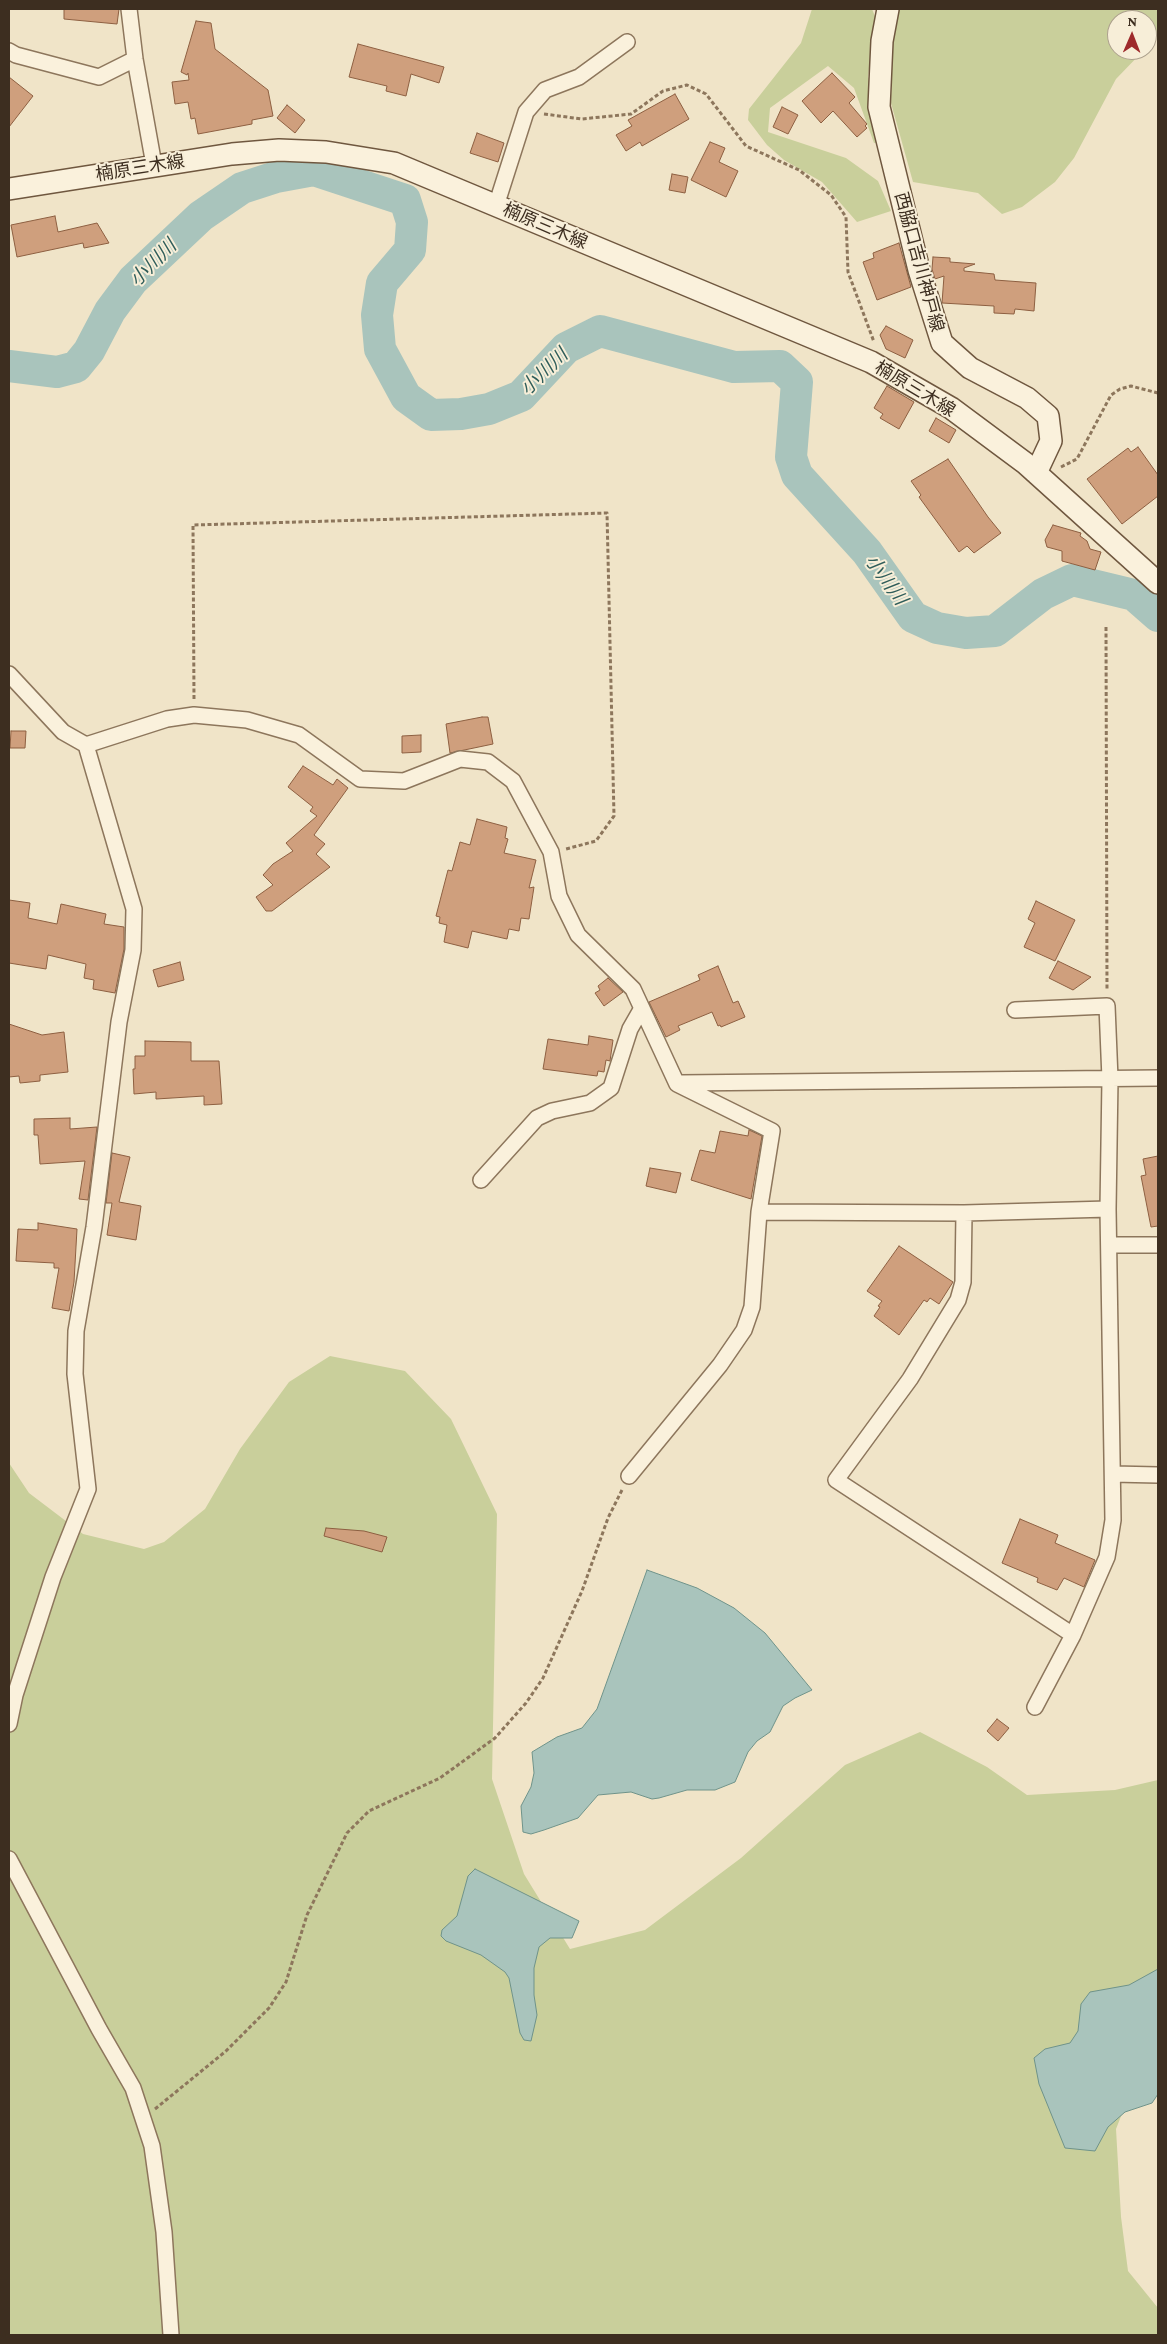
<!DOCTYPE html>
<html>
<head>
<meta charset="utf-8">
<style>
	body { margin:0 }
	#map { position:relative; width:1167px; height:2344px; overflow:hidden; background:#f0e4c8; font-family:"Crimson Pro",serif }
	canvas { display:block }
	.frame { position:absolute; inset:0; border:10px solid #3d2e20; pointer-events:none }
	.north { position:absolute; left:1107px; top:10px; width:50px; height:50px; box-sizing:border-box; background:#f7eed8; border:1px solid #ada18e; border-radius:50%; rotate:1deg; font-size:14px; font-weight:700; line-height:20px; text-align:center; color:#3d2e20 }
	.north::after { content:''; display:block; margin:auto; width:18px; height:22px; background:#9e2a2b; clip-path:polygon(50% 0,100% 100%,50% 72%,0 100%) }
</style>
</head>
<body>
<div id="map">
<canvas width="1167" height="2344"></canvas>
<div class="frame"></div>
<div class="north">N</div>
</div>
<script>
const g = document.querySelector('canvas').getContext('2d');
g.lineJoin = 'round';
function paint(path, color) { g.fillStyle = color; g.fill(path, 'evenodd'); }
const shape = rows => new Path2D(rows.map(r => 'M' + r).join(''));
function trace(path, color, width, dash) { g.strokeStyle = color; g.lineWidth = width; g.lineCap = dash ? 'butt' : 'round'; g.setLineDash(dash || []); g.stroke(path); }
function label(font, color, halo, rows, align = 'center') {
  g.font = font + ' "Crimson Pro","Noto Sans JP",serif'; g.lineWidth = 4; g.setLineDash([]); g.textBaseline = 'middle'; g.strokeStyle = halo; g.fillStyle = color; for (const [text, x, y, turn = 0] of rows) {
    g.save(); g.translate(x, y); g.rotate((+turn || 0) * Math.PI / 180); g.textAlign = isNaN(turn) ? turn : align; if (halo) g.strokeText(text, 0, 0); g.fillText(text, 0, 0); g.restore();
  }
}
paint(shape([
	[812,9,872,9,876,19,868,76,880,142,874,143,854,88,828,66,770,108,768,132,846,158,878,181,891,211,857,222,822,182,784,160,767,145,748,120,749,109,801,43],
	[898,9,1158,9,1158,34,1147,46,1147,20,1117,20,1117,50,1144,50,1116,79,1074,158,1055,182,1022,207,1002,214,978,193,913,182,891,103,893,25],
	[330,1356,405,1371,451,1419,497,1514,492,1779,524,1874,570,1949,645,1930,741,1858,845,1765,920,1732,987,1767,1027,1795,1115,1790,1158,1780,1158,2038,1145,2055,1116,2129,1121,2217,1128,2271,1158,2308,1158,2335,9,2335,9,1463,29,1493,83,1534,144,1549,164,1542,205,1509,240,1449,289,1382]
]), '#c9cf9b');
const water = shape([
	[647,1570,697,1588,734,1608,765,1633,812,1690,795,1698,783,1706,770,1732,757,1741,748,1752,735,1782,715,1790,687,1790,659,1798,652,1799,631,1792,598,1795,578,1818,544,1830,531,1834,523,1832,521,1806,531,1787,534,1773,532,1752,557,1737,582,1728,597,1709,647,1570],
	[475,1869,579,1921,572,1938,550,1938,539,1947,534,1968,534,1995,537,2015,531,2041,524,2040,520,2033,509,1978,505,1972,481,1955,446,1941,441,1936,442,1930,457,1916,468,1876,475,1869],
	[1158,1969,1158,2094,1152,2103,1125,2112,1108,2127,1095,2151,1065,2148,1039,2084,1034,2058,1045,2049,1070,2043,1078,2031,1081,2004,1090,1992,1129,1985,1158,1969]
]);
paint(water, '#a9c4bc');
trace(water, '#6f938a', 1);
trace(shape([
	[9,366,57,372,76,367,89,351,110,311,133,280,201,216,242,188,276,177,314,170,405,200,412,222,410,250,382,283,377,315,380,349,406,397,431,415,461,414,489,409,521,396,566,348,600,331,734,367,780,366,797,382,791,457,797,475,867,552,913,617,937,628,966,633,995,631,1043,594,1072,580,1134,595,1158,616]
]), '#a9c4bc', 32);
const building = shape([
	[64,9,119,9,117,24,64,19,64,9],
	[196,21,211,23,215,49,268,90,273,116,252,120,252,124,198,134,195,118,191,119,188,102,175,104,172,82,189,80,188,73,187,75,181,72,196,21],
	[358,44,444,67,439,83,411,74,406,96,386,91,387,86,349,77,358,44],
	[832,73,855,97,849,103,867,124,865,126,867,128,857,137,833,111,821,123,802,101,832,73],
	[9,77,33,96,9,127,9,77],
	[675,94,689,119,642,146,640,142,626,151,616,135,632,126,628,120,675,94],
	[287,105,305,120,295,133,277,118,287,105],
	[782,107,798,115,788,134,773,127,782,107],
	[477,133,504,143,498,162,470,153,477,133],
	[710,142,725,148,719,162,738,171,726,197,691,180,710,142],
	[672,174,688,177,685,193,669,190,672,174],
	[55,216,58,232,97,223,109,243,84,248,83,243,17,257,11,225,55,216],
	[899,243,911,287,877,300,863,262,874,258,873,253,899,243],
	[933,257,950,258,950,262,975,264,964,268,964,271,994,274,995,280,1036,283,1034,311,1015,309,1014,314,994,313,994,306,942,303,944,276,935,279,932,269,933,257],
	[886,326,913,340,905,358,886,349,880,335,886,326],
	[887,386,914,402,899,429,880,418,883,414,874,408,887,386],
	[936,418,956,430,949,443,929,431,936,418],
	[1138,447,1158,475,1158,496,1122,524,1087,479,1128,448,1131,452,1138,447],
	[948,459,988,517,1001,533,974,553,967,546,959,552,919,497,921,495,911,481,948,459],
	[1053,525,1081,533,1080,536,1087,541,1090,549,1101,552,1095,570,1062,561,1062,551,1047,547,1045,540,1053,525],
	[482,717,488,717,493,744,450,753,446,724,482,717],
	[11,731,26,731,25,748,10,748,11,731],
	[421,735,421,752,402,753,402,736,421,735],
	[303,766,333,785,337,779,348,788,314,835,325,844,316,854,330,867,272,911,266,911,256,897,273,885,263,875,273,864,293,851,286,843,317,816,310,811,313,807,288,787,303,766],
	[477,819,507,827,505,838,508,839,504,853,536,860,529,888,534,887,529,919,521,918,519,931,509,929,507,939,472,931,468,948,444,942,447,925,439,923,440,917,436,916,448,870,452,871,460,842,470,845,477,819],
	[9,900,30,903,28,918,57,924,61,904,106,914,104,924,124,927,124,949,115,993,93,989,94,980,84,978,86,964,48,955,46,969,9,963,9,900],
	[1036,901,1075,920,1055,961,1024,947,1035,923,1028,919,1036,901],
	[1058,961,1091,977,1073,990,1049,978,1058,961],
	[180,962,184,980,158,987,153,970,180,962],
	[718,966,733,1003,738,1001,745,1017,721,1027,720,1025,718,1026,712,1012,678,1026,680,1030,666,1037,649,1002,700,980,698,975,718,966],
	[608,978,623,992,604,1006,595,993,600,990,598,986,608,978],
	[9,1024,42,1035,64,1032,68,1072,40,1075,40,1081,20,1083,19,1076,9,1077,9,1024],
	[589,1036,613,1040,610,1061,606,1060,604,1072,598,1071,597,1076,543,1069,548,1039,588,1045,589,1036],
	[145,1041,191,1042,191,1061,219,1061,222,1104,204,1105,204,1096,156,1099,156,1092,134,1094,133,1069,135,1069,135,1056,145,1056,145,1041],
	[70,1118,70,1129,97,1127,88,1200,79,1199,85,1161,40,1164,38,1135,34,1135,34,1119,70,1118],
	[749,1130,762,1136,751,1199,691,1180,700,1150,715,1153,720,1131,748,1136,749,1130],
	[112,1153,130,1157,119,1202,141,1206,136,1240,107,1235,112,1203,106,1203,112,1153],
	[1158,1156,1158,1226,1151,1227,1141,1176,1146,1175,1143,1159,1158,1156],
	[650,1168,681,1173,676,1193,646,1186,650,1168],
	[38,1223,77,1229,74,1282,69,1311,52,1308,59,1268,54,1268,54,1263,16,1261,18,1229,38,1230,38,1223],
	[899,1246,953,1282,939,1304,930,1298,927,1302,924,1300,899,1335,874,1316,880,1307,878,1306,882,1301,867,1291,899,1246],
	[1020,1519,1058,1535,1055,1543,1095,1560,1084,1587,1064,1578,1057,1590,1037,1582,1038,1578,1002,1563,1020,1519],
	[326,1528,364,1531,387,1537,382,1552,324,1536,326,1528],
	[997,1719,1009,1728,998,1741,987,1731,997,1719]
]);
paint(building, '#cf9f7d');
trace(building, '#8d5f41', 1);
const minor = shape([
	[129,9,135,59,154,165],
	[9,51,16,55,99,77,135,59],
	[496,206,526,112,545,90,579,77,627,42],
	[9,674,63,732,86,745,134,909,133,950,119,1022,94,1227,76,1331,75,1374,88,1489,53,1577,15,1695,9,1724],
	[86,745,167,719,194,715,247,720,299,735,360,779,404,781,460,759,488,762,513,781,551,852,559,896,578,935,633,989,677,1084,772,1131,759,1212,752,1307,744,1330,720,1365,629,1476],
	[1015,1010,1107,1006,1110,1079,1108,1209,1113,1520,1107,1557,1073,1635,1035,1707],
	[681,1083,1158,1078],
	[481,1180,537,1118,552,1111,590,1103,611,1088,630,1029,642,1008],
	[759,1212,964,1213,1108,1209],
	[964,1213,963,1282,958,1300,910,1379,836,1480,1073,1635],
	[1109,1245,1158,1245],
	[1113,1474,1158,1475],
	[9,1859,99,2029,133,2088,152,2146,164,2232,171,2335]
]);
const secondary = shape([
	[888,9,882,41,879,107,919,270,942,343,970,368,1027,398,1048,416,1051,441,1036,473],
	[9,189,232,154,279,150,326,152,394,163,871,362,951,408,1025,463,1158,583]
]);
trace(minor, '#8d765c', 18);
trace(secondary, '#6f573f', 24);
trace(shape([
	[544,114,582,119,631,114,663,91,687,85,706,94,746,146,799,170,831,195,846,217,848,272,874,342],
	[1061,467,1077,459,1111,395,1120,389,1131,386,1158,393],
	[1106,627,1107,991],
	[194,699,193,525,607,513,614,816,596,841,566,849],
	[155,2109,226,2051,269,2008,286,1982,307,1915,347,1833,369,1811,440,1778,495,1738,526,1703,543,1678,582,1591,608,1518,622,1490]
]), '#8d765c', 3, [4, 2.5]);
trace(minor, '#faf1dc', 15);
trace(secondary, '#faf1dc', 21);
label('18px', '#3d2e20', '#f7eed8', [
	["楠原三木線",140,168,-9],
	["楠原三木線",545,226,23],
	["西脇口吉川神戸線",919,262,75],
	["楠原三木線",915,389,31]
]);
label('italic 19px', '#2f5d5a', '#f7eed8', [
	["小川川",153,263,-45],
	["小川川",544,372,-44],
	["小川川",886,580,54]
]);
</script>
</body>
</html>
